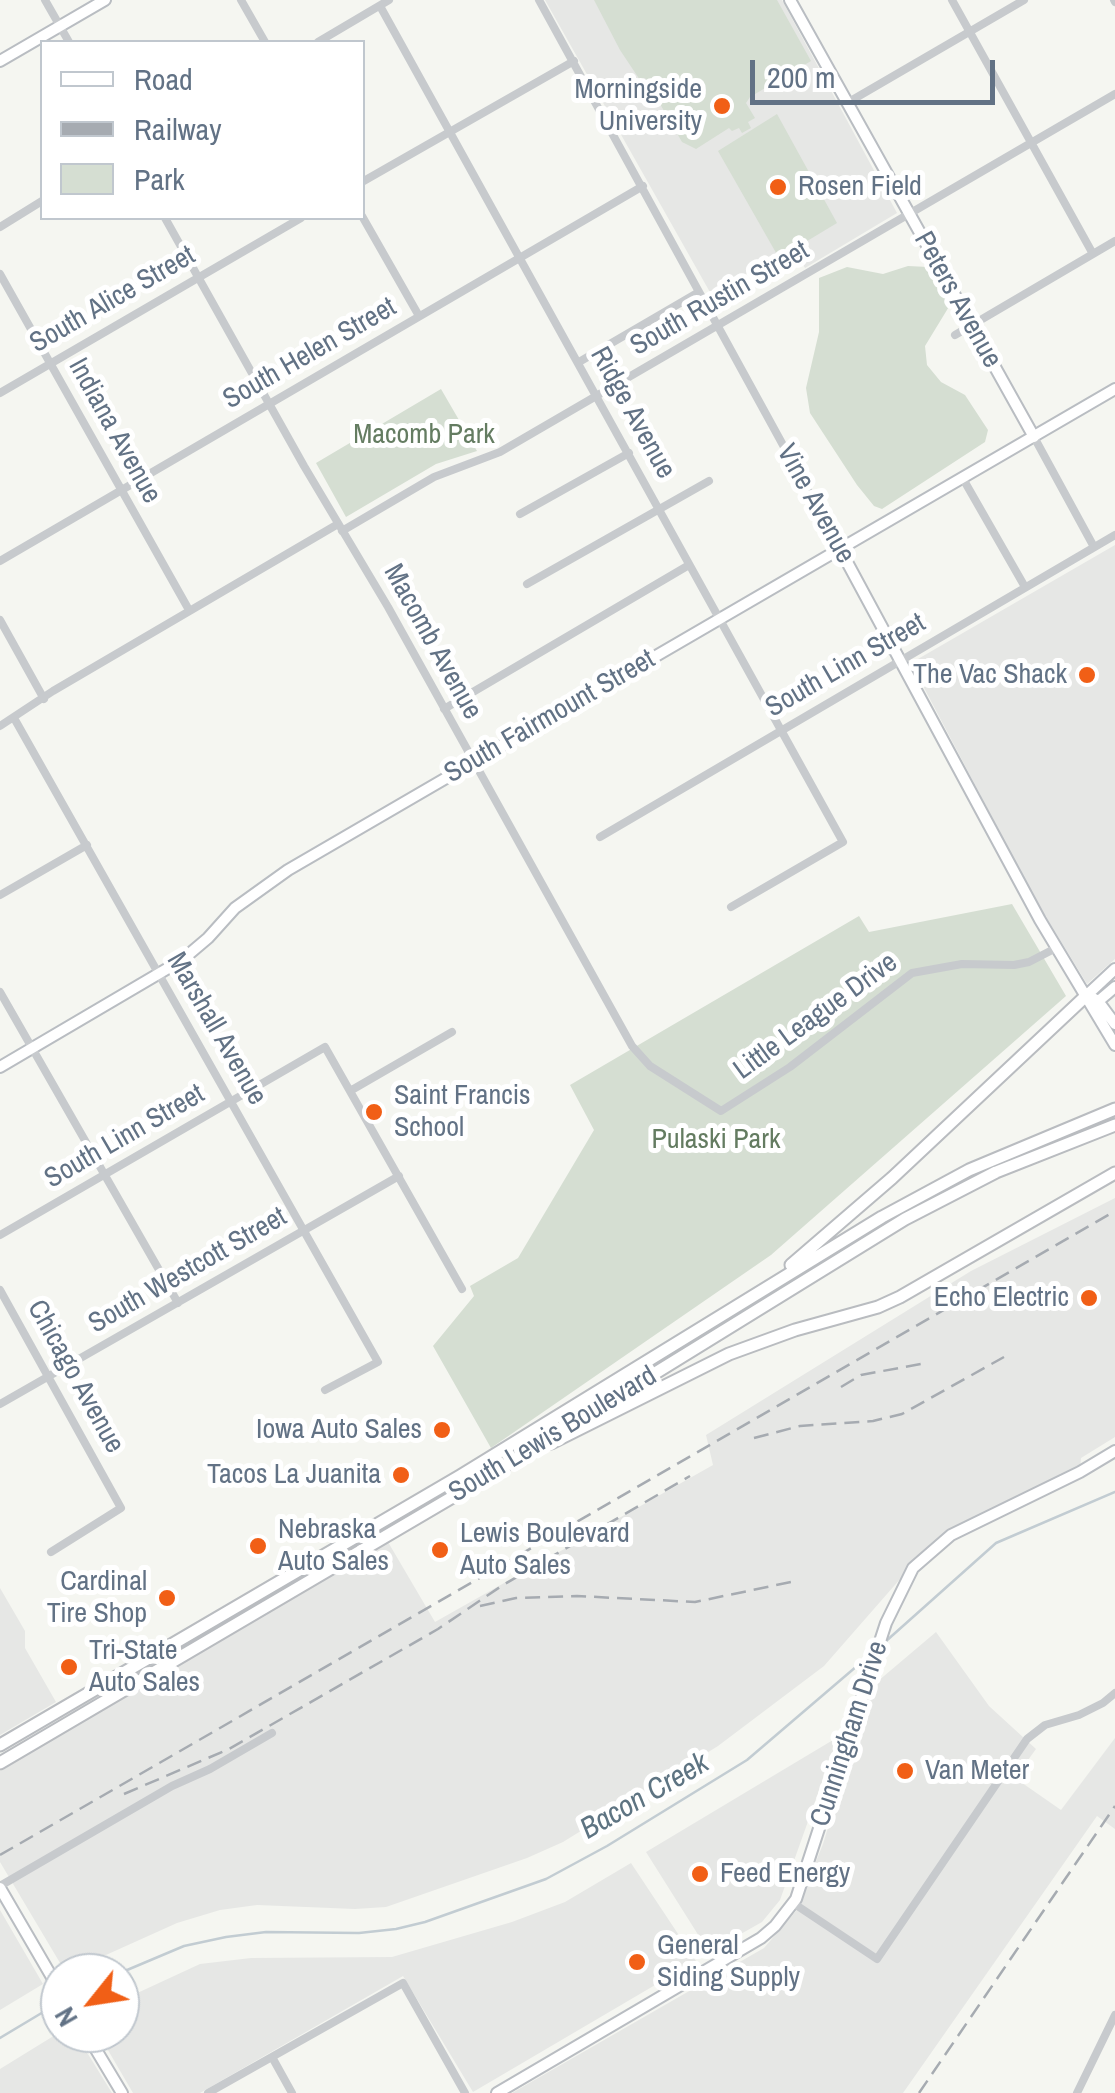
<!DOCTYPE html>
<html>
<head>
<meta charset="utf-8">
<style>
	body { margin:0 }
	#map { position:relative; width:1115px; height:2093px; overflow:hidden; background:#f5f6f1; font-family:"Archivo Narrow",sans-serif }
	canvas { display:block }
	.legend { position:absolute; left:40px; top:40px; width:325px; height:180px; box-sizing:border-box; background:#fff; border:2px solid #c0c7ce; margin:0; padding:12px 18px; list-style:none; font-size:30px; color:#627285 }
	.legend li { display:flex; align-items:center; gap:20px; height:50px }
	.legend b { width:50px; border:2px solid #c0c7ce }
	.north { position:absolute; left:40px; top:1953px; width:100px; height:100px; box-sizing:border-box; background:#fff; border:2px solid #c0c7ce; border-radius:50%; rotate:240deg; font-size:28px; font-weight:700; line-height:40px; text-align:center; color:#627285 }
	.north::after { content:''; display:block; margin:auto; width:35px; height:45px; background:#f15f16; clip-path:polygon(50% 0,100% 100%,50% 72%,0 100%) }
	.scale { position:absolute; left:750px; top:60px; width:245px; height:45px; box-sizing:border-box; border:5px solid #627285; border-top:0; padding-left:12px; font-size:30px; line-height:35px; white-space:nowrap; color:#627285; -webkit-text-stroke:8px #fff; paint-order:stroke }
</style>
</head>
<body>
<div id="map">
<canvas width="1115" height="2093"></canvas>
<ul class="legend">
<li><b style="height:12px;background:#fff"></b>Road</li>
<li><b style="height:12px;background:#a6abb1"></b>Railway</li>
<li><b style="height:28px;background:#d5ded2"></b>Park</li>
</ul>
<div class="north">N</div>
<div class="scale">200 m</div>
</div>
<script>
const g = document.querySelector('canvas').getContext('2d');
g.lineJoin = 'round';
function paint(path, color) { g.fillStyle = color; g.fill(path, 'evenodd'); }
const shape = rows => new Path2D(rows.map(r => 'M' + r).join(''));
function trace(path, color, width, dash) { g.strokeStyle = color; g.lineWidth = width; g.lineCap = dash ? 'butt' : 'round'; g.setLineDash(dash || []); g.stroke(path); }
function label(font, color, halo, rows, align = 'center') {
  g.font = font + ' "Archivo Narrow",sans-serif'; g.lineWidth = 10; g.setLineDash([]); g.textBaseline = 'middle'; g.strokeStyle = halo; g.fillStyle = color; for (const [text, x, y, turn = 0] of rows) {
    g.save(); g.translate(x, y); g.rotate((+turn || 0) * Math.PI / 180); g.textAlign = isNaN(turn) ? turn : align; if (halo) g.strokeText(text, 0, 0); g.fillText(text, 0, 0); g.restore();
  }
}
paint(shape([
	[545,0,782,0,897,213,805,268,793,247,711,294],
	[1115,545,1115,959,1087,984,1035,899,911,663],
	[1115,1198,1115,1437,1081,1458,1080,1469,954,1528,929,1546,824,1666,718,1746,563,1842,527,1858,386,1907,355,1909,257,1905,220,1910,177,1923,66,1973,0,1862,0,1771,388,1542,435,1622,713,1465,706,1435,971,1271],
	[0,1588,25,1631,25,1648,56,1702,0,1735],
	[936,1632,989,1706,1036,1749,1015,1778,1061,1810,1115,1738,1115,1829,1097,1816,903,2093,512,2093,764,1948,796,1911,823,1844,871,1687],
	[838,1737,780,1900,762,1922,709,1952,646,1852],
	[631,1863,696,1961,473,2092,403,1976,200,2093,133,2093,98,2033,120,2033,120,2001,200,1964,251,1958,392,1957,512,1922,565,1902],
	[0,1910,43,1984,0,2010],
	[60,2032,75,2033,112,2093,0,2093,0,2069]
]), '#e6e7e5');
paint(shape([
	[594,0,777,0,811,61,750,97,746,103,755,118,748,122,751,128,742,133,739,128,732,131,729,128,696,149,682,142,645,78,640,80,620,50],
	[777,114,837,223,779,258,718,151],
	[908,266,928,267,946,289,950,305,925,346,927,365,941,382,965,395,988,430,985,442,882,509,874,506,857,485,810,413,806,388,819,332,819,278,847,267,883,274],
	[441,389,477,451,436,464,346,517,316,463],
	[1012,904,1066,996,771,1255,491,1448,433,1346,474,1296,470,1286,518,1258,594,1130,570,1085,859,916,869,932]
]), '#d5ded2');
trace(shape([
	[885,1642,996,1543,1115,1492],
	[120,1973,184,1946,226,1937,266,1932,359,1933,396,1929,425,1922,546,1879,607,1846,747,1760,871,1654],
	[0,2038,60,2002]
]), '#c2ccd2', 2.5);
const secondary = shape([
	[790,0,1034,437],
	[0,61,105,0],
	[840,549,1040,920,1115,1045],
	[1087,995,1098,1001,1115,1024],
	[1087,995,1115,969],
	[1095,1004,1115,987],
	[0,1067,182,960,208,938,235,908,288,870,1115,389],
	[0,1888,60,1991],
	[86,2033,122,2093],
	[497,2093,761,1938,775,1926,796,1899,886,1623,913,1568,951,1535,1080,1472,1115,1451]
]);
const primary = shape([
	[791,1265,892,1178,1087,995],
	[551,1443,729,1354,795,1330,878,1307,900,1297,1115,1173],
	[0,1745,460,1476,882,1217,969,1170,1115,1109],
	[0,1763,490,1475,905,1219,996,1172,1115,1125]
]);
trace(secondary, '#b9bdc2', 14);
trace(primary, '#b9bcc0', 15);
trace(shape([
	[45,0,69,42],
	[241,0,265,42],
	[539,0,840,549],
	[952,0,1093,254],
	[1114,0,1115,2],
	[380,6,843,842,731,907],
	[318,42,389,0],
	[847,103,1024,0],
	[362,182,574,61],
	[362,216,419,316],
	[165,218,304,466,388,607,632,1046,650,1066,721,1111,790,1067,912,973,962,964,1014,965,1029,962,1056,948],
	[0,227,42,201],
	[0,274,189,610],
	[955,335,1115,241],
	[579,362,699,292],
	[0,393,301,218],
	[1034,437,1094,547],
	[962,477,1025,587],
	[520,514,629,453],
	[342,531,434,477,500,452,1115,94],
	[0,561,643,186],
	[527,584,709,481],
	[0,620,44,699],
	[444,709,689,565],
	[14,718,378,1362,325,1390],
	[0,726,53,691,338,524],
	[600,837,1115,535],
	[0,895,87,845],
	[0,992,178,1303],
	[350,1091,452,1032],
	[0,1235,325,1047,462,1289],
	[0,1290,121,1508,51,1552],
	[0,1404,399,1176],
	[0,1886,172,1786,210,1769,272,1733],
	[793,1903,877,1959,1027,1739,1045,1725,1079,1715,1103,1703,1115,1693],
	[272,2057,292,2093],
	[208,2093,403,1983,465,2093],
	[1077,2093,1115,2015]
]), '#c7cacd', 8);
trace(secondary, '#fff', 10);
trace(primary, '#fff', 11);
trace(shape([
	[841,1387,861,1375,926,1363],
	[754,1438,800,1426,873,1421,902,1414,1004,1357],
	[480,1606,516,1598,577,1596,695,1602,791,1582],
	[124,1794,229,1749,438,1629,503,1585,690,1476],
	[0,1855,1115,1211],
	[919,2093,1115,1806]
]), '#a6abb1', 2.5, [15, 8]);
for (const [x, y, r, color] of [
	[722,106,10,"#f15f16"],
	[778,187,10,"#f15f16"],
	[1087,675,10,"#f15f16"],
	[374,1112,10,"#f15f16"],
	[1089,1298,10,"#f15f16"],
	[442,1430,10,"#f15f16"],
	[401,1475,10,"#f15f16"],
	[258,1546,10,"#f15f16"],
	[440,1550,10,"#f15f16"],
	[167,1598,10,"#f15f16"],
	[69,1667,10,"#f15f16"],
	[905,1771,10,"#f15f16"],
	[700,1874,10,"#f15f16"],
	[637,1962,10,"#f15f16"]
]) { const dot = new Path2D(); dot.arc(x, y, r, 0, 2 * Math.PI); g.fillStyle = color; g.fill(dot); trace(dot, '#fff', 4); }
label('28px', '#627285', '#fff', [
	["Morningside",702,90,"right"],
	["University",702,122,"right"],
	["Rosen Field",798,187],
	["The Vac Shack",1067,675,"right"],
	["Saint Francis",394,1096],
	["School",394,1128],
	["Echo Electric",1069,1298,"right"],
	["Iowa Auto Sales",422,1430,"right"],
	["Tacos La Juanita",381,1475,"right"],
	["Nebraska",278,1530],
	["Auto Sales",278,1562],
	["Lewis Boulevard",460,1534],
	["Auto Sales",460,1566],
	["Cardinal",147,1582,"right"],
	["Tire Shop",147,1614,"right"],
	["Tri-State",89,1651],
	["Auto Sales",89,1683],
	["Van Meter",925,1771],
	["Feed Energy",720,1874],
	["General",657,1946],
	["Siding Supply",657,1978]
], 'left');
label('28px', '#627285', '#fff', [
	["South Rustin Street",720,299,-30],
	["South Alice Street",113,300,-30],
	["Peters Avenue",957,300,61],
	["South Helen Street",310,354,-30],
	["Ridge Avenue",632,413,61],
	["Indiana Avenue",114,431,61],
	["Vine Avenue",815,504,61],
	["Macomb Avenue",432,642,61],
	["South Linn Street",846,666,-30],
	["South Fairmount Street",550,717,-30],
	["Little League Drive",816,1017,-36],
	["Marshall Avenue",216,1029,60],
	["South Linn Street",125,1137,-30],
	["South Westcott Street",188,1271,-30],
	["Chicago Avenue",75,1377,61],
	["South Lewis Boulevard",553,1435,-31],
	["Cunningham Drive",850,1734,-72]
]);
label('28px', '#647c61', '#fff', [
	["Macomb Park",424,435],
	["Pulaski Park",716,1140]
]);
label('italic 30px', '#5e7482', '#fff', [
	["Bacon Creek",645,1797,-30]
]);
</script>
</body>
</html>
